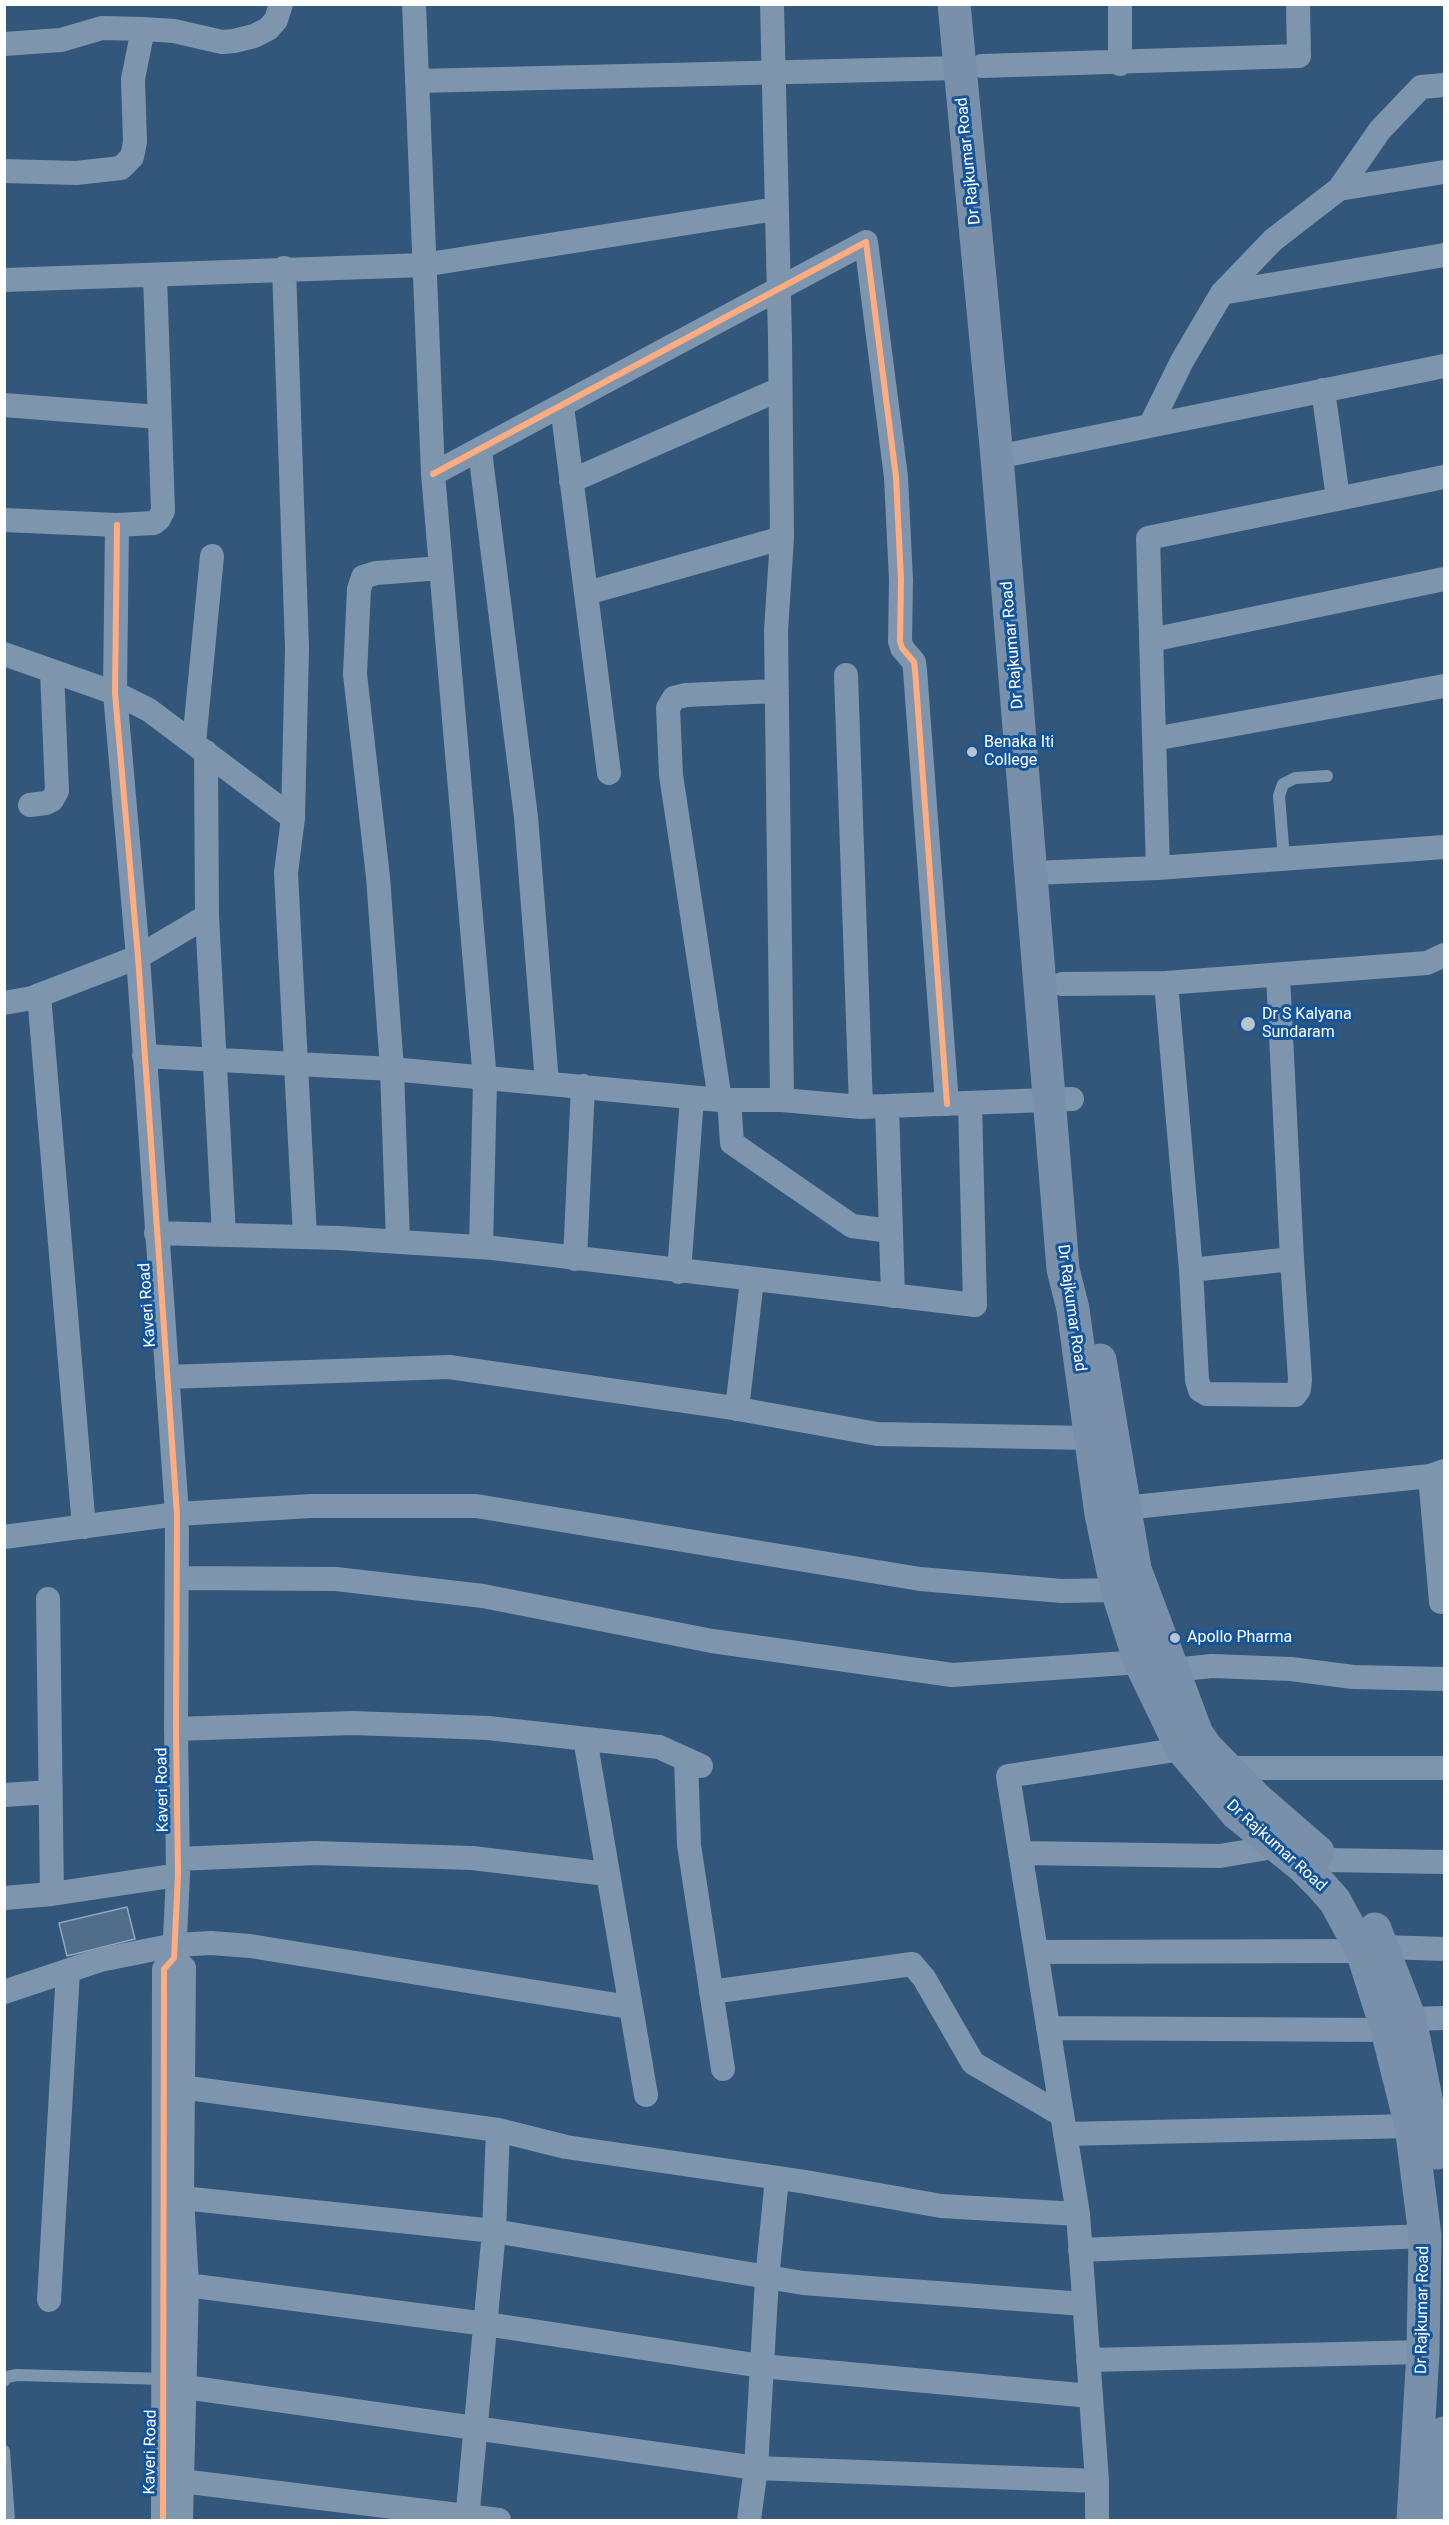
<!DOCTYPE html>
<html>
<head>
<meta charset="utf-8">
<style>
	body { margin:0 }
	#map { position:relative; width:1449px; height:2525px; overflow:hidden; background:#33567b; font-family:Roboto,sans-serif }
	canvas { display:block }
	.frame { position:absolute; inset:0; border:6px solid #fff; pointer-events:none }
</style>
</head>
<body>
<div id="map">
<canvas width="1449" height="2525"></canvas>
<div class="frame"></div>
</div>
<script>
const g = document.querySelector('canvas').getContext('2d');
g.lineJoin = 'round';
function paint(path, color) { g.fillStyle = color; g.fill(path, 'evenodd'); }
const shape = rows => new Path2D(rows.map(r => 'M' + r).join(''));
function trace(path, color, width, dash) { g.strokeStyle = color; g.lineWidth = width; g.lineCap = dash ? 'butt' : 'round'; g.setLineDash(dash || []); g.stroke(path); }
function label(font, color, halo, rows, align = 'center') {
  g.font = font + ' Roboto,sans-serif'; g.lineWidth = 6; g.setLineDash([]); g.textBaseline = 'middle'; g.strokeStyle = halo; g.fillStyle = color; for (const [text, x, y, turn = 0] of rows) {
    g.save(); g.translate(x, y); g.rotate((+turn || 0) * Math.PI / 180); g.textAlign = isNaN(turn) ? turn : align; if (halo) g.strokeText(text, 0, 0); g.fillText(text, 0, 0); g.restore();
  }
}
const building = shape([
	[127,1907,135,1939,67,1956,59,1923,127,1907]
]);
paint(building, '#506d8a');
trace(building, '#92a6ba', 1.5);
trace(shape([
	[1284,859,1279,796,1283,784,1295,778,1327,776],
	[4,2381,7,2377,17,2375,166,2379],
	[4,2451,9,2520]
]), '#7d95ad', 12);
trace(shape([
	[414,4,433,474,485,1080,481,1247],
	[772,4,780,338,782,538,776,631,782,1100],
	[1120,4,1120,64],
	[4,44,61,40,102,28,143,29],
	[982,66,1299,56,1298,4],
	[417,81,959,68],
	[4,171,76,173,121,168,132,157,135,142,133,79,143,29,174,31,222,42,234,41,254,36,268,29,276,20,281,4],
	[1339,189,1444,172],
	[284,268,297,648,293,818,286,873,305,1237],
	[4,280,423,265,776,209],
	[1222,293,1444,255],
	[1323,390,1338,498],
	[4,405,159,417],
	[562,406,609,773],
	[1151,424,1182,361,1222,293,1273,240,1339,189,1380,130,1421,87,1444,85],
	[480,451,526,817,547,1083],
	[997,457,1444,366],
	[433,474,866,242,896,477,901,580,900,641,902,648,914,662,915,670,947,1104],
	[571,481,780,389],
	[4,520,117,525,154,523,159,519,163,511,155,276],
	[117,525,115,693,138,957,177,1514,176,1729,178,1875,174,1958,164,1969,163,2520],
	[587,593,782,538],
	[1151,640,1444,579],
	[4,654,115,693,149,710,293,818],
	[846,675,861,1107],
	[1154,739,1444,686],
	[194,743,212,556],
	[30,805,46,803,52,800,57,791,52,671],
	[1158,868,1148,538,1444,477],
	[1032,873,1158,868,1444,847],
	[207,916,224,1235],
	[1166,983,1191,1270,1292,1259,1278,975],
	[1062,984,1166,983,1427,963,1444,955],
	[39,995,84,1527],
	[4,1003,32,998,138,957,207,916,206,752],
	[144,1056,392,1069,720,1100,782,1100,861,1107,1072,1099],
	[720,1100,671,775,668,708,674,698,686,695,777,691],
	[729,1100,732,1143,852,1226,891,1231],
	[887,1106,893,1296],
	[156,1233,339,1238,493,1248,975,1305,970,1103],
	[398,1242,392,1069,378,877,355,674,359,589,363,577,376,573,441,568],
	[575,1259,583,1086],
	[1191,1270,1197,1380,1200,1390,1207,1394,1295,1395,1299,1389,1300,1379,1292,1259],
	[679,1272,692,1098],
	[167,1377,449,1367,727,1407,877,1434,1088,1438],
	[737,1409,752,1280],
	[1430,1476,1441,1602],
	[1124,1508,1430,1476,1444,1471],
	[4,1537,177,1514,311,1506,476,1506,920,1579,1062,1591,1117,1590],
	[177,1578,336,1579,483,1596,712,1641,952,1675,1140,1662],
	[48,1599,52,1894,178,1875],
	[1173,1670,1212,1666,1291,1669,1353,1677,1444,1679],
	[176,1729,353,1723,488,1728,659,1747,701,1766],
	[585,1739,646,2095],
	[686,1759,689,1845,723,2069],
	[1227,1768,1444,1768],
	[4,1795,50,1792],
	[1020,1853,1220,1856,1279,1846],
	[178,1859,315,1853,472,1858,607,1874],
	[1326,1860,1444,1862],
	[4,1898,52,1894],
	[1384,1947,1444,1949],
	[1036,1952,1362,1951],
	[174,1958,184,1968,182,2198,187,2285,181,2520],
	[4,1992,100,1960,175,1945,211,1943,250,1946,629,2007],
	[711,1992,912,1964,924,1978,973,2063,1062,2115],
	[1410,2019,1444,2018],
	[1048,2028,1387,2030],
	[181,2087,498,2130,566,2147,806,2182,941,2206,1078,2214],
	[1065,2134,1411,2126],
	[182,2198,494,2231,803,2283,1084,2304],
	[1080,2250,1425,2236],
	[166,2287,187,2285,486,2324,761,2366,1091,2396],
	[49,2300,68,1971],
	[1088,2360,1423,2352],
	[186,2387,756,2468,1097,2481],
	[181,2481,499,2520],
	[467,2520,494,2231,498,2130],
	[749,2520,756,2468,767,2279,777,2178],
	[1097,2520,1097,2481,1078,2214,1008,1776,1182,1749]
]), '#7d95ad', 24);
trace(shape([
	[954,4,997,457,1063,1269,1073,1309,1101,1514,1117,1590,1140,1662,1182,1749,1237,1814,1303,1867,1320,1884,1335,1901,1362,1951,1387,2030,1411,2126,1425,2236,1423,2352,1413,2520],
	[1100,1360,1135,1569,1197,1734,1207,1748,1257,1799,1318,1852],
	[1375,1929,1410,2019,1437,2153],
	[1439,2520,1444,2433]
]), '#7890a9', 33);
trace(shape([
	[433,474,866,242,896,477,901,580,900,641,902,648,914,662,915,670,947,1104],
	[117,525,115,693,138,957,177,1514,176,1729,178,1875,174,1958,164,1969,163,2520]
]), '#ffac80', 6);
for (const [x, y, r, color] of [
	[972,752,6,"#b8c4d1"],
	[1248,1024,8,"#b8c4d1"],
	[1175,1638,6,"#b8c4d1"]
]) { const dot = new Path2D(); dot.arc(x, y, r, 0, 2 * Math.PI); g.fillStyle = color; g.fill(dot); trace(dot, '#14559a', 2); }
label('16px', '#fff', '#14559a', [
	["Dr Rajkumar Road",969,161,-96],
	["Dr Rajkumar Road",1013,645,-95],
	["Kaveri Road",148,1305,-94],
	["Dr Rajkumar Road",1071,1308,82],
	["Kaveri Road",163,1790,-91],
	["Dr Rajkumar Road",1276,1846,42],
	["Dr Rajkumar Road",1423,2310,-89],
	["Kaveri Road",151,2452,-89]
]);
label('16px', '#fff', '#14559a', [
	["Benaka Iti",984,743],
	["College",984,761],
	["Dr S Kalyana",1262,1015],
	["Sundaram",1262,1033],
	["Apollo Pharma",1187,1638]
], 'left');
</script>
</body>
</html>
